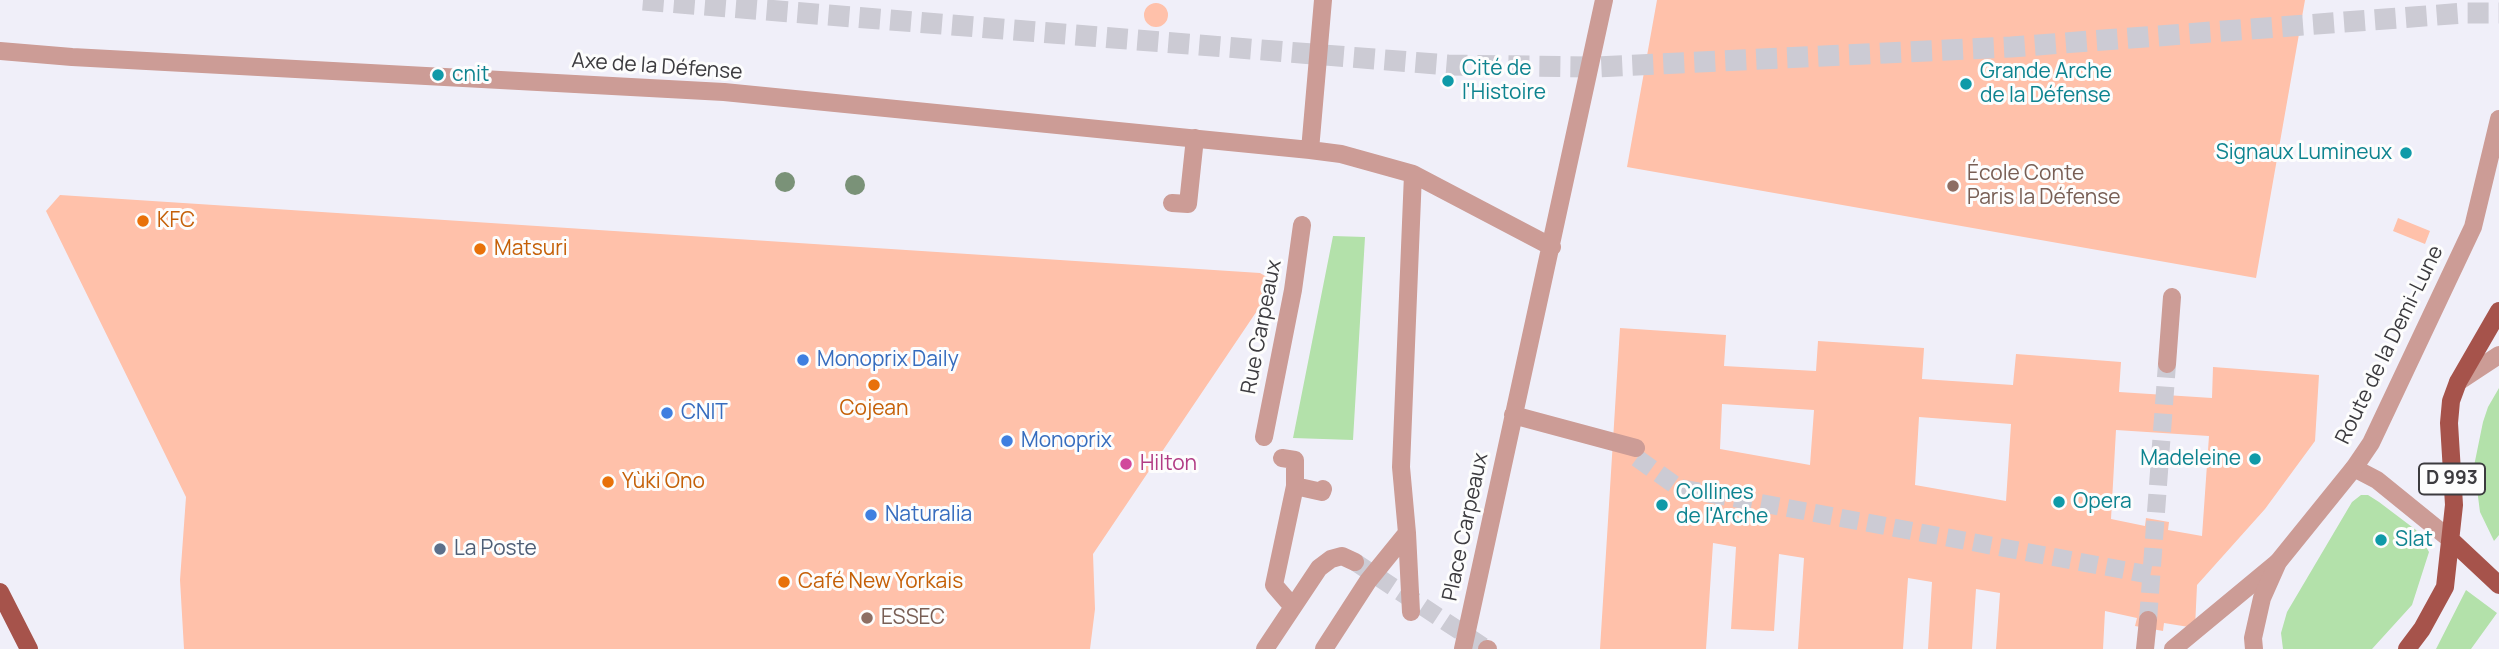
<!DOCTYPE html>
<html>
<head>
<meta charset="utf-8">
<style>
	body { margin:0 }
	canvas { display:block; background:#f0eff9 }
</style>
</head>
<body>
<canvas width="2499" height="649"></canvas>
<script>
const g = document.querySelector('canvas').getContext('2d');
g.lineJoin = 'round';
function paint(path, color) { g.fillStyle = color; g.fill(path, 'evenodd'); }
const shape = rows => new Path2D(rows.map(r => 'M' + r).join(''));
function trace(path, color, width, dash) { g.strokeStyle = color; g.lineWidth = width; g.lineCap = dash ? 'butt' : 'round'; g.setLineDash(dash || []); g.stroke(path); }
function label(font, color, halo, rows, align = 'center') {
  g.font = font + ' Manrope,sans-serif'; g.lineWidth = 6; g.setLineDash([]); g.textBaseline = 'middle'; g.strokeStyle = halo; g.fillStyle = color; for (const [text, x, y, turn = 0] of rows) {
    g.save(); g.translate(x, y); g.rotate((+turn || 0) * Math.PI / 180); g.textAlign = isNaN(turn) ? turn : align; if (halo) g.strokeText(text, 0, 0); g.fillText(text, 0, 0); g.restore();
  }
}
paint(shape([
	[1333,236,1365,237,1353,440,1293,438],
	[2499,388,2499,535,2494,541,2480,512,2474,466,2483,422,2488,407],
	[2361,495,2368,495,2379,502,2416,530,2429,552,2412,605,2372,649,2283,649,2281,633,2287,612,2352,502],
	[2466,590,2497,613,2471,649,2436,649]
]), '#b3e1aa');
paint(shape([
	[1657,0,2305,0,2256,278,1627,167],
	'1144 15a12 12 0 1 1 24 0a12 12 0 1 1-24 0Z',
	[60,195,1260,273,1272,280,1267,296,1093,554,1095,609,1090,649,184,649,180,580,186,497,46,211],
	[2398,218,2430,231,2425,244,2393,231],
	[1620,328,1726,335,1724,366,1816,371,1818,341,1924,348,1922,379,2013,385,2016,354,2121,362,2119,392,2212,398,2213,367,2319,375,2315,441,2265,509,2197,585,2195,628,2164,623,2163,631,2135,626,2137,618,2105,611,2103,649,1996,649,2000,593,1976,589,1972,649,1928,649,1932,582,1908,578,1903,649,1798,649,1804,558,1779,554,1774,631,1731,629,1736,547,1713,543,1706,649,1600,649],
	[1722,404,1814,410,1810,465,1720,449],
	[1919,417,2011,424,2006,501,1915,485],
	[2116,430,2209,436,2202,536,2168,530,2169,522,2146,518,2145,526,2111,519]
]), '#ffc1aa');
trace(shape([
	[1637,458,1679,488,2151,575],
	[2148,620,2167,364]
]), '#cccbd4', 18, [18, 9]);
trace(shape([
	[1355,562,1487,649]
]), '#cccbd4', 18, [18, 9]);
trace(shape([
	[643,0,1448,65,1596,67,2011,47,2465,13,2499,13]
]), '#cccbd4', 21, [21, 10]);
trace(shape([
	[1264,437,1293,290,1302,225],
	[2354,468,2377,480,2451,540],
	[2173,649,2278,562]
]), '#cc9c96', 18);
trace(shape([
	[0,51,72,57,724,92,1310,150,1341,154,1413,174,1401,467,1407,533,1368,581,1324,649],
	[1310,150,1323,0],
	[1413,174,1552,247],
	[1172,203,1188,204,1195,138],
	[2167,364,2172,297],
	[1513,415,1636,448],
	[1282,458,1295,460,1295,486,1274,585,1293,607],
	[1295,486,1322,492,1323,489],
	[1407,533,1411,612],
	[1265,649,1319,568,1331,559,1342,556,1355,562],
	[1463,649,1604,0],
	[1487,649,1488,649],
	[2145,649,2148,620]
]), '#cc9c96', 18);
trace(shape([
	[2458,382,2499,355]
]), '#cc9c96', 18);
trace(shape([
	[2254,649,2253,638,2262,598,2278,562,2354,468,2371,443,2473,227,2499,119]
]), '#cc9c96', 18);
trace(shape([
	[2451,540,2499,585],
	[0,592,29,649],
	[2407,649,2422,629,2445,587,2454,505,2449,423,2451,401,2458,382,2499,311]
]), '#a6534b', 18);
g.fillStyle = '#7a9278';
for (const [x, y] of [
	[785,182],
	[855,185]
]) { g.beginPath(); g.arc(x, y, 10, 0, 2 * Math.PI); g.fill(); }
for (const [x, y, r, color] of [
	[438,75,7,"#0f9aa8"],
	[1448,81,7,"#0f9aa8"],
	[1966,84,7,"#0f9aa8"],
	[2406,153,7,"#0f9aa8"],
	[1953,186,7,"#8d6e63"],
	[143,221,7,"#e8710a"],
	[480,249,7,"#e8710a"],
	[803,360,7,"#3f7fe0"],
	[874,385,7,"#e8710a"],
	[667,413,7,"#3f7fe0"],
	[1007,441,7,"#3f7fe0"],
	[2255,459,7,"#0f9aa8"],
	[1126,464,7,"#d1479c"],
	[608,482,7,"#e8710a"],
	[2059,502,7,"#0f9aa8"],
	[1662,505,7,"#0f9aa8"],
	[871,515,7,"#3f7fe0"],
	[2381,540,7,"#0f9aa8"],
	[440,549,7,"#5c6f8a"],
	[784,582,7,"#e8710a"],
	[867,618,7,"#8d6e63"]
]) { const dot = new Path2D(); dot.arc(x, y, r, 0, 2 * Math.PI); g.fillStyle = color; g.fill(dot); trace(dot, '#fdfdfd', 2.5); }
for (const [x, y, w] of [
	[2452,479,66]
]) { const box = new Path2D(); box.roundRect(x - w / 2, y - 15.5, w, 31, 5); g.fillStyle = '#fdfdfd'; g.fill(box); trace(box, '#3c3b3f', 2); }
label('bold 19px', '#3c3b3f', null, [
	["D 993",2452,479]
]);
label('21px', '#3c3b3f', '#fdfdfd', [
	["Axe de la Défense",657,67,4],
	["Rue Carpeaux",1262,327,-79],
	["Route de la Demi-Lune",2390,345,-64],
	["Place Carpeaux",1466,527,-78]
]);
label('21px', '#0d838f', '#fdfdfd', [
	["Cité de",1462,69],
	["l'Histoire",1462,93],
	["Grande Arche",1980,72],
	["de la Défense",1980,96],
	["cnit",452,75],
	["Signaux Lumineux",2392,153,"right"],
	["Madeleine",2241,459,"right"],
	["Collines",1676,493],
	["de l'Arche",1676,517],
	["Opera",2073,502],
	["Slat",2395,540]
], 'left');
label('21px', '#785e54', '#fdfdfd', [
	["École Conte",1967,174],
	["Paris la Défense",1967,198],
	["ESSEC",881,618]
], 'left');
label('21px', '#c56008', '#fdfdfd', [
	["KFC",157,221],
	["Matsuri",494,249],
	["Cojean",874,409,"center"],
	["Yùki Ono",622,482],
	["Café New Yorkais",798,582]
], 'left');
label('21px', '#366cbe', '#fdfdfd', [
	["Monoprix Daily",817,360],
	["CNIT",681,413],
	["Monoprix",1021,441],
	["Naturalia",885,515]
], 'left');
label('21px', '#b23c85', '#fdfdfd', [
	["Hilton",1140,464]
], 'left');
label('21px', '#4e5e75', '#fdfdfd', [
	["La Poste",454,549]
], 'left');
</script>
</body>
</html>
